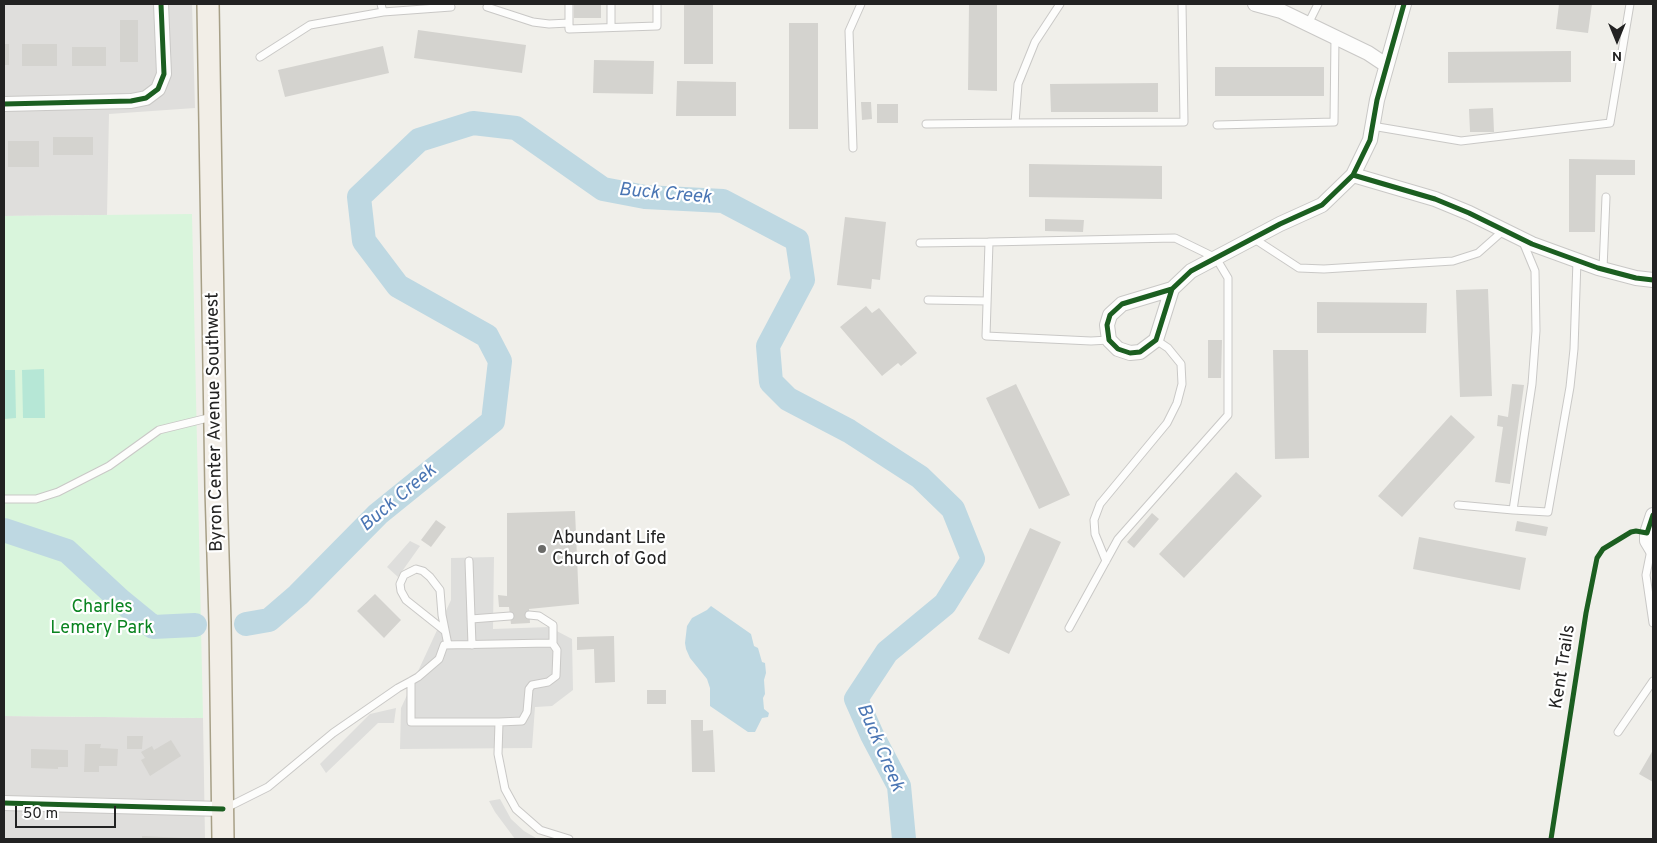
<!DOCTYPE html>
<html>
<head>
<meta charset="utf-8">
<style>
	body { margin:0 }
	#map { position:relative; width:1657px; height:843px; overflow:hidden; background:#f0efea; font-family:Overpass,sans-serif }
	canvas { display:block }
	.frame { position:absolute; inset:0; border:5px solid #222; pointer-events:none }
	.north { position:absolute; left:1592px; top:15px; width:50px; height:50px; -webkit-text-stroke:4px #fff; paint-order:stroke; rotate:180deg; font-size:14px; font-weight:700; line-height:20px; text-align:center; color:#222 }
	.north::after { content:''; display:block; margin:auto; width:18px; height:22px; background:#222; clip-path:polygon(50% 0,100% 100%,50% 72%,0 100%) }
	.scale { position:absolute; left:15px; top:806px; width:101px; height:22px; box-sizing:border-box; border:2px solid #222; border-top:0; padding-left:6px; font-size:15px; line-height:18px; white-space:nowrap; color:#222; -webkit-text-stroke:4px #fff; paint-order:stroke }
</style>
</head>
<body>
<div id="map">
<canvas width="1657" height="843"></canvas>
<div class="frame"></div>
<div class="north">N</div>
<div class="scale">50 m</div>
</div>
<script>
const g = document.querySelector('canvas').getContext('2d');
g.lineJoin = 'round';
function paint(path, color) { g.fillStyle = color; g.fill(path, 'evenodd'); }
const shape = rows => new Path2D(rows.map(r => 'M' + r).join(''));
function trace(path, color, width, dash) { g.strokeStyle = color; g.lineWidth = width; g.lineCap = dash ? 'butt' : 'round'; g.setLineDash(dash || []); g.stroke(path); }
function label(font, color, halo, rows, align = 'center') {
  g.font = font + ' Overpass,sans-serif'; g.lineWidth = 4.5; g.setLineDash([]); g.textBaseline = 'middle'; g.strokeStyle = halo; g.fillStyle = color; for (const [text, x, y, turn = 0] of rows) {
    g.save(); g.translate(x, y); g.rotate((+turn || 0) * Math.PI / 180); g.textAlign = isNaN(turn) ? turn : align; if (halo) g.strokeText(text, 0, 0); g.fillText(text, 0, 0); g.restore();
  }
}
paint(shape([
	[4,4,192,4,195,108,109,114,107,215,4,216],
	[4,716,203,718,205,839,4,839]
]), '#dfdedc');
paint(shape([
	[410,541,420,546,398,577,387,567],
	[494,557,493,629,549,627,572,639,573,690,552,706,535,707,532,748,400,749,401,708,451,600,451,558],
	[396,708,394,723,378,723,326,773,320,764,370,714],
	[500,799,511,819,524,831,536,838,535,839,515,839,495,812,489,801]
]), '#dededc');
paint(shape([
	[192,214,203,718,4,716,4,216]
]), '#d9f5dc');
paint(shape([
	[44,369,45,418,23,418,22,370],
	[4,370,15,370,16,418,4,419]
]), '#b6e7d6');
paint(shape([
	[711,606,751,634,754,646,758,648,762,662,765,663,766,673,764,680,765,694,763,698,764,709,769,713,768,717,762,718,755,732,748,732,710,706,710,688,707,679,690,658,686,649,685,643,687,626,692,618,707,610]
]), '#bed8e2');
trace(shape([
	[4,530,67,551,120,600,153,627,195,625],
	[246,624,269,620,298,595,378,514,493,421,500,361,487,336,398,286,364,241,359,197,419,140,473,123,516,128,603,189,645,197,723,201,797,240,803,280,768,346,771,382,788,399,849,431,920,477,953,509,973,559,945,604,887,652,856,699,872,735,899,786,904,839]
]), '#bed8e2', 24);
paint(shape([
	[574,4,601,4,601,18,574,18],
	[684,4,713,4,713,64,684,64],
	[969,4,997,4,997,91,968,90],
	[1559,4,1592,4,1588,33,1556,29],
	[120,20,138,20,138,62,120,62],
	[789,23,818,23,818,129,789,129],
	[418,30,526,45,522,73,414,58],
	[4,44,9,44,9,65,4,65],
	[22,44,57,44,57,66,22,66],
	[383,46,389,73,285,97,278,70],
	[72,47,106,47,106,66,72,66],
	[1571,51,1571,82,1448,83,1448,52],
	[594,60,654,61,653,94,593,93],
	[1215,67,1324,67,1324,96,1215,96],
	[677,81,736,82,736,116,676,116],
	[1158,83,1158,112,1051,112,1050,84],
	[861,102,871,102,872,119,862,120],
	[877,104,898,104,898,123,877,123],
	[1493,108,1494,132,1470,132,1469,109],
	[53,137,93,137,93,155,53,155],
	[8,141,39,141,39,167,8,167],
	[1569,159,1635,160,1635,175,1596,175,1595,232,1569,232],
	[1029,164,1162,166,1162,199,1029,197],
	[845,217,886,222,880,280,872,279,871,289,837,285],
	[1045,219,1084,220,1083,232,1045,231],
	[1488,289,1492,396,1460,397,1456,290],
	[1317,302,1427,303,1426,333,1317,333],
	[866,306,872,313,879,308,917,353,901,366,898,363,882,376,840,327],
	[1208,340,1222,340,1221,378,1208,378],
	[1273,350,1308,350,1309,458,1275,459],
	[1016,384,1070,495,1039,509,986,398],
	[1512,384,1524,385,1510,484,1495,482,1503,427,1497,426,1498,415,1508,417],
	[1451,415,1475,437,1402,517,1378,496],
	[1236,472,1262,496,1184,578,1159,554],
	[575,511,579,604,529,609,530,623,511,624,509,607,499,607,498,595,507,596,507,513],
	[1152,513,1159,519,1134,548,1127,542],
	[436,520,446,527,431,547,421,540],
	[1517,521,1548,527,1546,536,1515,531],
	[1030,528,1061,542,1009,654,978,639],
	[1419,537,1526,558,1520,590,1413,569],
	[375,594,401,620,384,638,357,611],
	[614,636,615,682,595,683,594,649,577,650,577,637],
	[647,690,666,690,666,704,647,704],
	[691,720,703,720,703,731,713,730,715,772,692,772],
	[127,736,143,736,142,749,127,749],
	[171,740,181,756,150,776,141,760,145,758,141,752,152,746,154,750],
	[85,744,101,744,100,748,118,749,117,766,99,766,99,772,84,772],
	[31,749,68,750,68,767,58,767,58,769,31,768],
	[1653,750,1653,782,1639,774],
	[142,836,183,838,183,839,142,839]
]), '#d4d3cf');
const lane = shape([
	[569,4,569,29,657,26,657,4],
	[611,4,611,27],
	[487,7,533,22,549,24,569,23],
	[383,12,451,7],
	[1308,24,1318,4],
	[260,57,310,25,383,12,381,4],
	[1015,123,1184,122,1182,4],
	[926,124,1015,123,1018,84,1035,42,1060,4],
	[1217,125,1334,122,1335,37],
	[1372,126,1461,141,1610,123,1630,4],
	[853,148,849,31,861,4],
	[1253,238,1299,268,1324,269,1453,261,1478,253,1504,230],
	[1523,242,1535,271,1536,331,1532,384,1513,510,1548,512,1570,387,1574,349,1577,260],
	[920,243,989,242],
	[1603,269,1606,197],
	[928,300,987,301],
	[4,499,36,499,58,492,109,466,159,430,212,417],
	[1458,505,1513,510],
	[1651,550,1646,575,1653,623],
	[469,561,472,645],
	[1106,561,1095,534,1094,520,1100,504,1167,423,1177,403,1182,384,1181,364,1168,348,1156,340],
	[529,615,539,616,553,625,553,644],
	[471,619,510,616],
	[1069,628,1118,539,1228,415,1228,278,1216,258,1175,238,989,242,986,336,1091,341,1109,340],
	[445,631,406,600,401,591,400,584,404,575,416,569,423,571,430,577,440,590,442,615,448,645],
	[499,722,498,754,505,789,516,809,540,830,569,839],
	[1618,732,1653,681],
	[226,808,268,787,333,733,398,688,411,681,418,677,439,659,444,645,550,643,553,644,557,650,556,676,548,682,532,685,529,689,527,712,522,721,499,722,411,722,411,681]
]);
const street = shape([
	[1255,4,1281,11,1368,53,1386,65],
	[4,104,131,101,146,98,158,89,164,74,161,4],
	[1353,175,1435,199,1469,213,1532,244,1598,268,1636,278,1653,280],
	[1172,289,1156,340,1140,352,1130,353,1118,349,1109,340,1107,325,1110,315,1122,304,1172,289,1191,271,1280,224,1322,205,1353,175,1370,140,1377,100,1404,4],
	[1653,515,1647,533,1647,541,1653,551],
	[4,803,223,809]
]);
const primary = shape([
	[208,4,216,489,220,622,223,839]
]);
trace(lane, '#c9c8c6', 9);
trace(street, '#c9c8c6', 16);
trace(primary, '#a79f86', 24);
trace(lane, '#fdfdfc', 7);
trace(street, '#fdfdfc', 14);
trace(primary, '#f2eee7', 21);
trace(shape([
	[4,104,131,101,146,98,158,89,164,74,161,4],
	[1353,175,1435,199,1469,213,1532,244,1598,268,1636,278,1653,280],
	[1172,289,1156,340,1140,352,1130,353,1118,349,1109,340,1107,325,1110,315,1122,304,1172,289,1191,271,1280,224,1322,205,1353,175,1370,140,1377,100,1404,4],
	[4,803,223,809],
	[1551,839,1586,613,1597,558,1603,549,1631,532,1636,531,1647,533,1653,515]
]), '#1b5e20', 5);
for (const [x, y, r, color] of [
	[542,549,5,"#6a6a68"]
]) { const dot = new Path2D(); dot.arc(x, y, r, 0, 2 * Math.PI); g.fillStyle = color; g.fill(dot); trace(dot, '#fff', 2); }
label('18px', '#222', '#fff', [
	["Byron Center Avenue Southwest",216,422,-91],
	["Kent Trails",1564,667,-81]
]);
label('18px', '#222', '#fff', [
	["Abundant Life",552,539],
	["Church of God",552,560]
], 'left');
label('18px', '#0b8421', '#fff', [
	["Charles",102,608],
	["Lemery Park",102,629]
]);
label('italic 19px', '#4b76b4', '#fff', [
	["Buck Creek",665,195,5],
	["Buck Creek",399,499,-40],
	["Buck Creek",879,748,67]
]);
</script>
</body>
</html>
